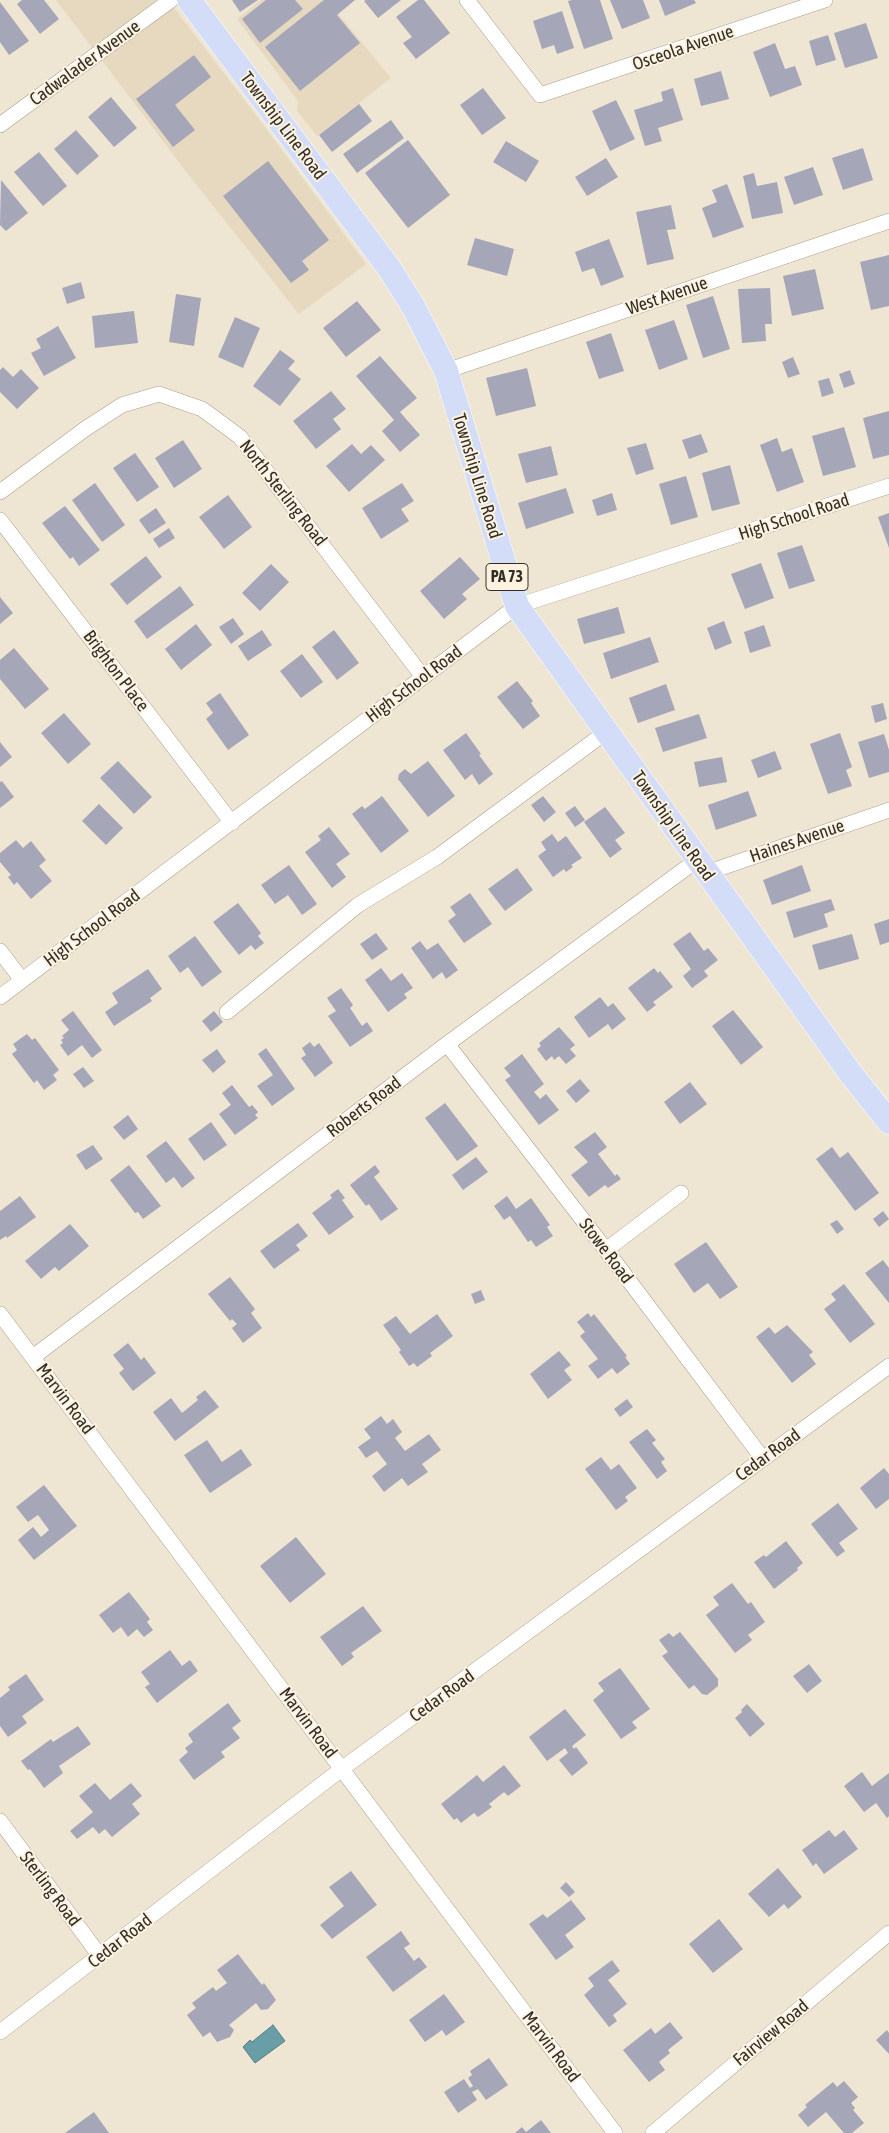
<!DOCTYPE html>
<html>
<head>
<meta charset="utf-8">
<style>
	body { margin:0 }
	canvas { display:block; background:#efe5d3 }
</style>
</head>
<body>
<canvas width="889" height="2133"></canvas>
<script>
const g = document.querySelector('canvas').getContext('2d');
g.lineJoin = 'round';
function paint(path, color) { g.fillStyle = color; g.fill(path, 'evenodd'); }
const shape = rows => new Path2D(rows.map(r => 'M' + r).join(''));
function trace(path, color, width, dash) { g.strokeStyle = color; g.lineWidth = width; g.lineCap = dash ? 'butt' : 'round'; g.setLineDash(dash || []); g.stroke(path); }
function label(font, color, halo, rows, align = 'center') {
  g.font = font + ' "Asap Condensed",sans-serif'; g.lineWidth = 4; g.setLineDash([]); g.textBaseline = 'middle'; g.strokeStyle = halo; g.fillStyle = color; for (const [text, x, y, turn = 0] of rows) {
    g.save(); g.translate(x, y); g.rotate((+turn || 0) * Math.PI / 180); g.textAlign = isNaN(turn) ? turn : align; if (halo) g.strokeText(text, 0, 0); g.fillText(text, 0, 0); g.restore();
  }
}
paint(shape([
	[56,0,168,0,262,123,366,264,299,314,191,178],
	[261,0,327,0,391,78,317,136,297,111,298,101,237,19]
]), '#e7d9c0');
const water = shape([
	[273,2025,285,2041,255,2063,243,2047,250,2040,252,2042,273,2025]
]);
paint(water, '#699ea7');
trace(water, '#587c81', 1);
paint(shape([
	[22,0,44,0,59,19,40,34,17,4],
	[232,0,258,0,240,12],
	[266,0,295,0,303,9,260,43,242,19],
	[324,0,355,0,337,15,360,43,300,91,265,47],
	[366,0,401,0,378,18,364,1],
	[418,0,424,0,450,33,416,59,403,43,412,37,396,17],
	[572,0,600,0,613,39,584,49,568,1],
	[610,0,643,0,650,18,622,29],
	[659,0,694,0,696,3,665,16],
	[0,2,29,41,9,55,0,42],
	[562,11,574,48,557,54,554,45,542,49,533,21],
	[866,23,878,58,845,68,834,33],
	[828,35,836,60,816,66,809,41],
	[775,43,785,69,795,66,802,85,770,97,753,52],
	[194,55,211,77,175,105,195,130,173,147,136,99],
	[721,71,729,99,701,106,694,79],
	[483,88,506,118,482,135,460,105],
	[673,88,683,120,658,128,662,141,645,146,634,110,663,101,661,92],
	[111,97,137,128,114,147,88,117],
	[616,100,635,139,610,151,592,111],
	[359,104,372,121,332,152,319,135],
	[391,120,404,138,357,173,343,154],
	[76,130,99,156,77,175,54,149],
	[408,140,450,195,408,228,365,173],
	[506,141,539,161,526,182,493,162],
	[863,148,873,180,843,190,832,158],
	[39,152,67,186,43,206,14,172],
	[606,158,618,177,587,196,575,177],
	[268,161,329,240,302,261,309,270,291,283,223,196],
	[813,167,823,195,794,205,784,177],
	[754,173,757,186,777,182,783,213,752,219,743,176],
	[1,180,28,213,6,231,0,225],
	[727,184,744,227,713,238,702,208,717,202,712,190],
	[671,205,676,229,667,230,674,259,647,265,636,212],
	[475,238,514,249,507,276,467,265],
	[609,239,624,277,601,286,594,268,582,272,575,252],
	[889,255,889,306,871,310,860,262],
	[815,269,824,309,792,316,783,276],
	[81,282,85,298,67,304,62,288],
	[770,288,772,324,765,324,766,341,742,343,738,289],
	[176,294,201,298,194,346,169,342],
	[713,296,730,349,703,358,686,305],
	[357,301,381,330,346,357,323,328],
	[134,311,138,343,95,348,92,316],
	[235,317,260,328,243,368,218,357],
	[674,320,688,359,659,370,645,330],
	[58,326,76,358,44,376,31,353,41,348,36,339],
	[611,333,624,371,599,379,586,342],
	[280,350,295,361,288,369,301,379,280,406,253,386],
	[380,356,417,398,400,412,420,435,400,452,382,431,394,420,356,376],
	[793,357,800,374,788,378,782,362],
	[3,367,13,377,21,369,39,388,17,409,0,392,0,370],
	[527,368,536,406,496,416,486,378],
	[850,370,855,384,844,388,839,374],
	[829,378,834,393,822,397,818,381],
	[331,391,346,409,333,419,341,429,316,449,293,421],
	[889,411,889,455,873,459,863,418],
	[844,427,856,467,823,476,812,436],
	[701,434,708,452,689,459,682,440],
	[777,438,782,452,792,448,804,482,777,492,760,445],
	[183,440,202,469,174,488,155,458],
	[646,443,654,469,636,475,627,448],
	[352,444,361,454,371,445,385,460,349,492,326,466],
	[551,446,558,475,526,483,518,454],
	[135,453,159,487,137,502,113,468],
	[730,465,740,504,712,511,702,473],
	[686,476,698,517,671,525,659,484],
	[95,483,125,525,102,542,72,500],
	[402,483,414,501,401,509,409,521,381,539,362,508],
	[566,488,574,513,526,529,518,503],
	[612,493,617,510,597,516,592,500],
	[228,495,252,527,224,549,199,517],
	[65,506,100,550,79,566,73,557,70,559,42,523],
	[156,508,166,523,149,534,139,520],
	[889,513,889,548,878,517],
	[169,528,175,538,159,548,153,539],
	[802,545,815,581,789,589,777,553],
	[146,556,162,577,127,605,110,584],
	[460,557,480,579,462,594,467,599,444,619,420,591],
	[761,563,774,598,745,609,731,574],
	[271,564,289,582,260,611,242,593],
	[180,586,194,605,147,639,134,621],
	[0,597,13,613,0,624],
	[618,607,625,633,584,644,577,619],
	[233,618,244,634,231,644,219,627],
	[724,621,732,643,715,650,707,628],
	[196,624,212,645,181,670,165,649],
	[764,625,771,646,750,653,744,632],
	[262,630,272,645,248,661,238,646],
	[334,630,359,663,337,680,312,647],
	[650,637,659,662,611,679,603,653],
	[14,648,49,689,25,709,0,679,0,660],
	[302,654,323,682,301,698,280,671],
	[517,681,533,701,531,703,540,716,523,729,497,697],
	[666,684,675,710,638,723,629,698],
	[220,693,249,735,228,750,206,719,213,713,206,703],
	[883,703,887,719,875,723,871,706],
	[64,713,91,744,68,764,41,733],
	[699,714,707,738,663,752,655,728],
	[466,733,481,754,479,755,493,774,479,785,472,774,465,780,443,750],
	[840,733,852,767,846,770,852,786,828,794,810,744],
	[884,734,889,750,889,772,869,778,858,742],
	[0,742,12,757,0,767],
	[775,751,782,769,758,778,751,760],
	[722,757,727,782,699,787,694,762],
	[118,761,152,797,134,814,100,778],
	[428,761,455,796,428,817,398,779,399,774,405,769,411,774],
	[2,781,14,797,0,808,0,782],
	[748,791,757,816,716,830,708,805],
	[382,796,409,831,381,853,352,814,362,806,365,809],
	[543,796,556,812,544,822,531,805],
	[99,804,123,828,106,845,82,821],
	[575,806,585,820,575,827,565,813],
	[605,807,625,833,615,840,622,849,610,858,584,822],
	[329,827,350,854,336,864,346,877,332,888,305,852,321,840,318,836],
	[552,834,558,842,566,836,582,858,571,865,573,867,566,872,564,869,553,877,538,856,546,850,541,842],
	[16,840,23,848,31,841,46,860,39,866,52,881,31,899,17,882,14,885,8,877,11,875,0,862,0,853],
	[289,865,317,904,302,915,288,895,275,904,261,885],
	[802,865,811,891,772,905,763,880],
	[517,868,533,890,505,911,488,889],
	[470,893,492,924,464,943,448,921,456,915,450,907],
	[831,899,835,910,824,914,828,927,794,938,786,912],
	[238,903,261,933,258,936,264,943,255,950,251,945,239,955,213,922],
	[889,919,889,942,880,945,874,924],
	[690,932,704,951,708,948,718,960,704,971,708,976,692,988,683,976,691,969,673,944],
	[376,933,388,949,372,960,360,944],
	[852,934,859,959,819,970,812,945],
	[195,936,222,972,202,987,188,967,180,973,168,956],
	[420,941,427,950,438,943,458,970,446,979,442,972,433,979,411,948],
	[381,968,391,981,402,973,413,988,404,994,407,998,388,1012,365,980],
	[654,968,658,973,660,971,673,987,653,1002,656,1005,647,1012,628,988],
	[148,969,162,989,150,998,152,1001,114,1026,105,1012,118,1003,112,993],
	[341,988,353,1005,350,1008,362,1026,367,1022,373,1031,350,1047,328,1016,336,1011,327,998],
	[600,997,608,1007,613,1003,626,1019,612,1030,608,1024,589,1038,574,1017],
	[733,1010,763,1047,741,1065,712,1026],
	[73,1011,102,1050,92,1058,82,1045,68,1056,60,1045,63,1043,61,1040,64,1038,62,1036,69,1030,61,1020],
	[214,1011,223,1022,211,1032,202,1021],
	[559,1027,575,1045,570,1049,576,1056,566,1064,559,1056,554,1060,552,1056,546,1061,537,1049,541,1046,539,1043],
	[27,1034,32,1040,35,1038,59,1070,53,1075,57,1080,44,1090,37,1080,34,1083,12,1054,17,1050,13,1044],
	[310,1042,314,1047,319,1043,333,1063,315,1077,301,1058,306,1055,302,1048],
	[266,1048,295,1089,272,1106,257,1086,273,1075,258,1054],
	[217,1049,226,1062,213,1073,202,1060],
	[522,1054,544,1084,534,1092,540,1099,546,1094,559,1110,539,1125,505,1080,511,1076,504,1068],
	[83,1067,94,1081,84,1088,73,1074],
	[580,1079,590,1091,576,1103,566,1091],
	[690,1082,707,1104,680,1124,664,1102],
	[232,1085,249,1107,252,1105,258,1112,255,1115,258,1118,235,1135,219,1114,231,1105,222,1093],
	[445,1103,478,1146,457,1161,425,1118],
	[128,1115,138,1129,124,1140,113,1127],
	[211,1122,227,1145,204,1161,188,1139],
	[595,1132,607,1147,598,1154,615,1176,617,1174,621,1179,608,1188,605,1185,589,1197,571,1175,588,1162,574,1147],
	[166,1141,195,1178,182,1188,174,1177,166,1183,146,1156],
	[93,1145,103,1159,86,1170,76,1155],
	[832,1147,840,1158,848,1152,879,1193,855,1211,816,1159],
	[476,1157,488,1172,463,1190,452,1175],
	[129,1165,161,1206,143,1219,138,1212,135,1213,110,1180],
	[375,1165,380,1172,374,1177,398,1209,381,1221,369,1204,366,1206,350,1185],
	[338,1189,345,1198,342,1200,354,1217,329,1235,312,1213,332,1198,330,1195],
	[20,1196,36,1217,7,1238,6,1236,0,1240,0,1211],
	[507,1196,516,1209,531,1198,550,1225,547,1227,553,1236,536,1247,531,1240,528,1242,510,1216,504,1220,494,1206],
	[883,1211,889,1219,879,1227,873,1219],
	[837,1220,844,1229,837,1234,830,1224],
	[298,1223,308,1236,296,1245,300,1250,274,1269,260,1251],
	[70,1224,89,1246,59,1271,55,1267,41,1279,25,1261],
	[706,1242,738,1287,720,1299,708,1283,694,1293,674,1264],
	[883,1260,889,1268,889,1303,865,1273],
	[230,1277,255,1309,251,1313,262,1328,243,1343,232,1328,237,1324,232,1319,230,1321,208,1294],
	[844,1284,875,1324,850,1343,824,1309,836,1300,831,1294],
	[481,1290,485,1300,475,1304,471,1294],
	[588,1313,591,1317,594,1314,627,1356,625,1357,630,1364,617,1374,612,1368,598,1379,588,1366,598,1359,580,1336,585,1332,577,1322],
	[437,1314,453,1336,430,1353,432,1356,417,1367,414,1363,409,1366,399,1352,401,1350,383,1325,396,1316,410,1334],
	[787,1325,813,1352,809,1355,816,1364,792,1383,756,1337,769,1327,775,1334],
	[128,1343,141,1360,144,1357,156,1373,133,1391,119,1373,124,1369,113,1355],
	[559,1351,571,1365,564,1370,572,1380,548,1399,530,1374],
	[205,1390,219,1407,175,1441,153,1412,171,1398,182,1413,198,1400,196,1397],
	[627,1399,633,1407,620,1417,614,1409],
	[381,1416,387,1424,393,1419,402,1432,395,1438,405,1451,429,1434,441,1450,422,1464,428,1472,408,1486,402,1478,384,1492,372,1476,387,1464,377,1451,366,1458,358,1447,371,1438,364,1429],
	[647,1429,656,1440,652,1443,665,1459,661,1462,667,1471,657,1479,629,1442],
	[207,1440,222,1462,241,1449,252,1465,210,1493,184,1455],
	[601,1457,611,1470,619,1464,637,1488,625,1497,628,1501,616,1510,585,1469],
	[884,1468,889,1474,889,1499,876,1509,860,1488],
	[44,1485,77,1526,34,1560,18,1540,33,1527,41,1537,49,1530,38,1515,28,1522,16,1507],
	[838,1503,858,1529,839,1543,845,1551,837,1557,811,1524],
	[296,1537,326,1574,290,1603,260,1566],
	[786,1541,803,1563,797,1568,798,1570,774,1589,754,1562,764,1555,766,1557],
	[732,1583,748,1604,751,1602,765,1622,748,1635,752,1640,735,1653,706,1615,719,1605,713,1597],
	[129,1592,150,1619,147,1622,153,1630,144,1637,137,1629,128,1637,121,1627,113,1633,99,1615],
	[363,1606,382,1631,351,1653,354,1657,342,1666,320,1637],
	[680,1632,718,1679,718,1686,707,1695,702,1694,694,1685,689,1689,662,1656,668,1652,659,1640,669,1633,673,1637],
	[170,1650,182,1666,190,1660,198,1671,157,1703,145,1687,150,1684,141,1672],
	[809,1664,822,1681,807,1693,793,1676],
	[620,1668,650,1709,632,1722,637,1728,621,1739,593,1700,604,1691,598,1683],
	[26,1674,44,1700,22,1716,27,1723,8,1737,0,1726,0,1698,10,1690,8,1687],
	[228,1703,241,1721,232,1728,240,1738,221,1752,225,1757,194,1780,179,1760,188,1752,185,1748,193,1742,188,1734],
	[747,1704,765,1724,750,1737,735,1718,742,1712,741,1710],
	[565,1709,586,1735,572,1746,574,1749,576,1747,588,1763,572,1776,559,1760,568,1753,565,1748,547,1761,529,1737],
	[78,1726,91,1744,59,1766,63,1773,44,1788,30,1769,28,1770,21,1761,51,1739,53,1742],
	[504,1765,521,1786,508,1796,504,1792,489,1804,492,1807,478,1817,474,1813,461,1823,457,1818,454,1820,441,1804,477,1775,483,1782],
	[862,1772,872,1786,889,1773,889,1816,887,1818,876,1803,864,1812,844,1786],
	[95,1783,110,1800,131,1783,142,1796,132,1804,140,1814,112,1837,105,1829,99,1834,93,1827,77,1839,70,1831,93,1812,79,1796],
	[829,1830,835,1837,844,1830,858,1849,824,1874,816,1863,813,1866,802,1850],
	[778,1868,802,1897,788,1909,784,1904,769,1917,748,1894],
	[351,1871,377,1905,332,1939,320,1925,344,1906,329,1887],
	[566,1882,575,1892,569,1897,560,1888],
	[571,1900,586,1919,565,1935,574,1947,556,1960,529,1924,543,1914,547,1918],
	[719,1919,743,1949,713,1973,689,1944],
	[401,1931,410,1944,404,1948,414,1961,419,1957,427,1967,393,1992,366,1957],
	[238,1954,262,1985,264,1983,276,2000,268,2009,261,2010,256,2003,229,2025,234,2030,230,2037,217,2042,210,2032,203,2037,187,2015,196,2008,192,2003,213,1987,216,1991,227,1983,217,1970],
	[612,1960,620,1971,608,1980,627,2004,613,2015,617,2021,609,2027,584,1995,594,1986,588,1978],
	[444,1994,465,2022,446,2036,442,2030,425,2042,409,2020],
	[670,2022,683,2038,668,2050,670,2053,659,2062,665,2070,649,2082,623,2050,651,2028,655,2034],
	[887,2030,889,2033,889,2054,876,2040],
	[489,2058,508,2085,486,2100,478,2089,472,2092,477,2100,458,2113,444,2092,464,2079,470,2088,473,2086,468,2078,472,2075,470,2071],
	[844,2081,858,2097,851,2103,855,2108,853,2110,864,2123,852,2133,844,2133,826,2112,808,2127,798,2115,807,2107,805,2105,833,2082,837,2087],
	[94,2112,109,2133,65,2133],
	[541,2120,551,2133,515,2133,522,2127,526,2132]
]), '#a5a6b8');
const minor = shape([
	[467,0,540,95,825,0],
	[0,125,171,0],
	[446,371,889,221],
	[0,492,85,429,122,405,159,394,202,409,240,437,423,677],
	[0,520,232,823],
	[706,873,889,810],
	[0,951,22,980],
	[0,997,517,606,889,486],
	[227,1012,358,905,437,857,606,732],
	[447,1044,606,1250,763,1459],
	[606,1250,681,1193],
	[0,1314,615,2133],
	[33,1357,447,1044,697,860],
	[0,1821,100,1956],
	[0,2032,343,1768,889,1366],
	[653,2133,889,1933]
]);
const primary = shape([
	[189,0,389,268,413,306,446,371,517,606,851,1074,889,1122]
]);
trace(minor, '#a99f8e', 16);
trace(primary, '#fff', 25);
trace(minor, '#fff', 15);
trace(primary, '#d3ddf8', 24);
for (const [x, y, w] of [
	[507,577,42]
]) { const box = new Path2D(); box.roundRect(x - w / 2, y - 13.5, w, 27, 4); g.fillStyle = '#fcf2e0'; g.fill(box); trace(box, '#322e27', 1); }
label('bold 16px', '#322e27', null, [
	["PA 73",507,577]
]);
label('18px', '#322e27', '#fcf2e0', [
	["Osceola Avenue",683,48,-19],
	["Cadwalader Avenue",85,63,-36],
	["Township Line Road",283,126,53],
	["West Avenue",667,296,-19],
	["Township Line Road",477,476,73],
	["North Sterling Road",283,493,52],
	["High School Road",794,517,-18],
	["Brighton Place",116,671,53],
	["High School Road",414,684,-37],
	["Township Line Road",673,826,55],
	["Haines Avenue",797,841,-19],
	["High School Road",92,928,-37],
	["Roberts Road",364,1107,-37],
	["Stowe Road",606,1251,53],
	["Marvin Road",65,1399,53],
	["Cedar Road",768,1455,-36],
	["Cedar Road",442,1696,-36],
	["Marvin Road",308,1723,53],
	["Sterling Road",50,1889,53],
	["Cedar Road",120,1941,-38],
	["Fairview Road",771,2033,-40],
	["Marvin Road",551,2047,53]
]);
</script>
</body>
</html>
